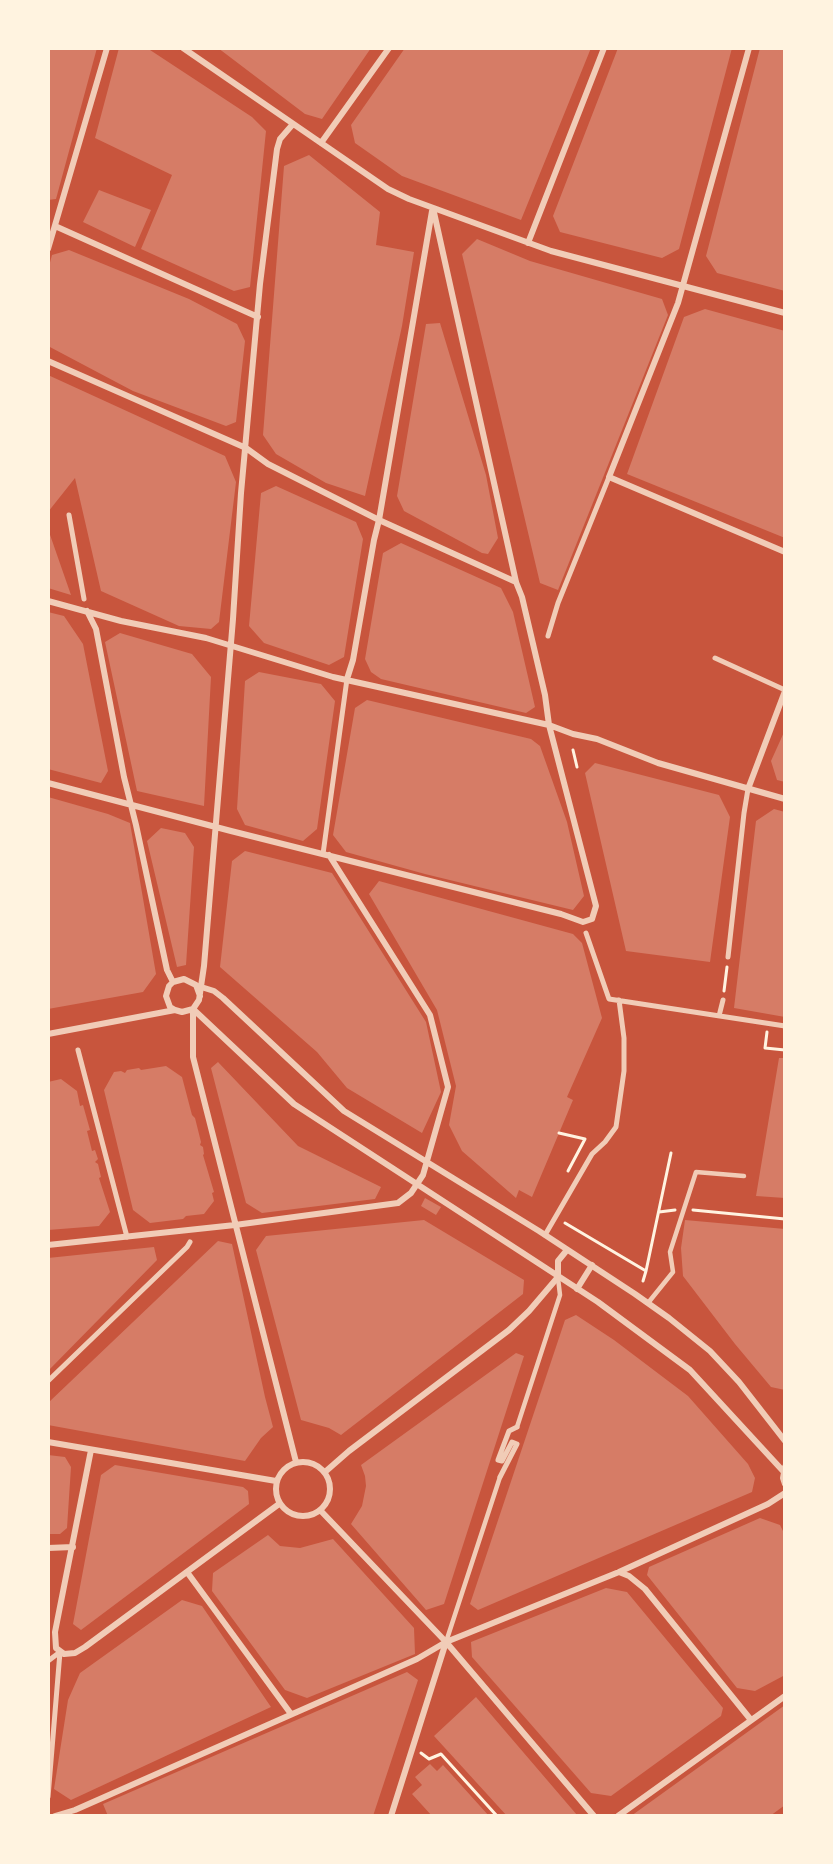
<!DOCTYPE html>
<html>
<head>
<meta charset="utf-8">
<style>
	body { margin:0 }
	#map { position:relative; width:833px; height:1864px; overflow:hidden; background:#c8553d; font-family:Barlow,sans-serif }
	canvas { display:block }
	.frame { position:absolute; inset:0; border:50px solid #fff3e0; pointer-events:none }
</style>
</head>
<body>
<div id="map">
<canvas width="833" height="1864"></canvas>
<div class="frame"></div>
</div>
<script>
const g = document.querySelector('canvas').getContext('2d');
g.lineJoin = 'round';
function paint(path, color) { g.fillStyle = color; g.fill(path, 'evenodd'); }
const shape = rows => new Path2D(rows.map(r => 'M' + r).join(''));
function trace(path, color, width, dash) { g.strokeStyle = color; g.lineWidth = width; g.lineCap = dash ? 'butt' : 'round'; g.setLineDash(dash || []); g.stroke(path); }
paint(shape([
	[48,48,97,48,56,199,48,200],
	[119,48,147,48,252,117,266,131,250,287,234,291,141,249,172,175,95,138],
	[218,48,371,48,322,119,305,114],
	[405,48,591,48,521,220,402,176,355,143,351,125],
	[618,48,732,48,679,249,662,258,560,232,553,216],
	[760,48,785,48,785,291,717,273,706,256],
	[309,155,380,212,376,245,414,252,402,326,365,496,326,483,276,454,263,435,284,166],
	[99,190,151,210,135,247,83,222],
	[477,239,530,261,662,299,668,315,558,590,540,583,462,254],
	[69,250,189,299,237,324,245,341,236,422,226,426,133,391,48,346,48,270,52,255],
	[705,309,785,331,785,538,627,474,684,317],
	[440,323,486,475,498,538,488,554,482,553,404,511,397,496,426,324],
	[48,375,225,456,236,482,219,622,211,629,179,626,101,591,75,478,48,512],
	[276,486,356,522,363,539,344,657,329,665,264,643,249,626,261,493],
	[48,529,71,595,48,588],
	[401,543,501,588,513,612,535,707,526,713,381,679,371,672,365,659,383,553],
	[48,612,64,616,83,644,108,771,101,783,48,769],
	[120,633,192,654,211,677,204,806,137,791,105,642],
	[259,672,321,684,335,701,317,829,303,841,245,825,237,809,245,681],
	[367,700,531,739,540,746,567,822,584,896,573,910,425,874,346,852,333,835,355,708],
	[785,730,785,782,777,780,771,761],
	[595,763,719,795,730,817,710,962,626,951,585,773],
	[48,797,108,814,130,823,156,974,143,992,48,1009],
	[774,809,785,812,785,1017,734,1008,756,821],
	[161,828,185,833,194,847,186,965,177,967,147,841],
	[245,851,332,873,426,1022,441,1092,422,1133,347,1088,317,1052,220,967,232,861],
	[379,881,573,934,582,943,602,1018,567,1097,573,1100,532,1197,519,1190,516,1198,462,1151,449,1125,456,1086,437,1010,369,894],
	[779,1058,785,1058,785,1198,756,1196],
	[218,1062,298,1146,381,1187,375,1199,262,1213,246,1203,211,1068],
	[166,1066,182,1077,192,1115,195,1118,201,1142,200,1145,203,1147,204,1154,203,1155,214,1192,212,1193,214,1201,204,1214,186,1216,183,1219,150,1223,133,1210,104,1090,114,1072,121,1071,125,1073,127,1070,139,1068,141,1070],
	[61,1079,77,1091,80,1106,83,1105,90,1130,87,1131,92,1151,95,1150,98,1159,95,1162,98,1164,101,1177,99,1178,110,1212,99,1226,48,1230,48,1082],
	[425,1198,441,1207,436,1215,421,1206],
	[424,1220,524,1280,523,1294,341,1435,329,1428,301,1420,256,1250,266,1236],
	[685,1220,785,1229,785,1390,771,1387,735,1344,683,1276,681,1248],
	[218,1241,232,1244,265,1397,273,1427,261,1438,245,1461,48,1425,48,1403],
	[154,1247,157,1260,48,1371,48,1258],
	[576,1315,614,1340,688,1396,748,1464,755,1478,752,1492,478,1610,470,1604,565,1320],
	[516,1353,524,1356,444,1604,426,1610,351,1524,362,1506,366,1486,365,1476,361,1465],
	[48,1455,65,1457,71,1467,67,1528,60,1534,48,1534],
	[115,1465,243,1487,248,1491,249,1504,81,1630,73,1624,101,1475],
	[760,1518,780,1525,785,1535,785,1675,755,1691,737,1688,647,1575,649,1567],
	[268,1535,280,1546,300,1548,333,1539,414,1628,415,1654,307,1698,285,1690,212,1591,213,1573],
	[606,1588,627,1592,723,1708,721,1716,611,1796,591,1793,472,1657,471,1642],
	[182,1600,202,1606,271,1707,71,1800,54,1789,68,1700,80,1673],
	[407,1672,418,1680,373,1816,108,1816,103,1804],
	[476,1697,577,1815,575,1816,507,1816,434,1736],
	[785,1705,785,1805,770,1816,631,1816],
	[430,1764,437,1771,443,1765,489,1816,432,1816,412,1794,422,1785,415,1777]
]), '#d67c66');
trace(shape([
	[573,750,577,767],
	[724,991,727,967],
	[767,1032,765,1048,785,1050],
	[559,1133,585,1139,568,1171],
	[693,1210,785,1219],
	[659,1212,675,1210],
	[565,1223,646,1271,671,1153],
	[643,1281,646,1271],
	[421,1753,429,1759,441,1754,497,1816]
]), '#fff3e0', 3);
trace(shape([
	[648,1303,673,1272,670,1252,696,1172,744,1176],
	[517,1427,560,1295,558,1278],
	[446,1642,500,1477]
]), '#f1ccb7', 4.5);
trace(shape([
	[69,515,84,599],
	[548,636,558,603,609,477],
	[715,658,785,690],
	[323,854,347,679],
	[586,933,609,999,785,1026],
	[728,957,744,813,748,789],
	[719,1016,723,1000],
	[78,1050,127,1237],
	[545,1235,592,1154,605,1142,616,1127,624,1071,624,1038,619,1000],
	[48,1381,187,1247,190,1242],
	[500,1477,517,1444,512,1442,502,1461,498,1460,509,1431,517,1427],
	[48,1661,60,1652],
	[48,1797,60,1652]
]), '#f1ccb7', 5);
trace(shape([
	[183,48,388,189,409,199,551,251,785,313],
	[749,48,678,303,609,477,785,552],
	[321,143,389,48],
	[55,226,258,317],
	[528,243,604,48],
	[48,249,107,48],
	[48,361,246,448,268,464,379,520,516,582],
	[48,601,121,621,206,638,333,677,549,725,573,734,597,739,658,763,785,799],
	[87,611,96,629,124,777,136,825,167,970,173,982],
	[347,679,353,660,374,540,379,520,432,211],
	[48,783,231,831,561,914,583,922,592,919,596,906,549,725,545,695,522,597,516,582,433,208],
	[748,789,785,691],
	[198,986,214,991,223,998,344,1111,539,1231,635,1294,669,1318,710,1351,739,1382,785,1441],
	[200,996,196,985,184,979,173,982,169,986,166,996,170,1007,175,1010,182,1012,193,1009,199,1000,204,966,233,619,241,493,260,284,277,149,280,139,293,124],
	[193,1009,294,1104,598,1302,690,1370,783,1471],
	[193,1009,193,1057,296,1462],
	[48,1034,175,1010],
	[48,1245,235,1225,398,1203,411,1193,423,1175,448,1087,430,1015,329,855],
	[577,1289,592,1265],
	[48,1442,276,1481],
	[91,1450,55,1632,56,1648,64,1654,75,1653,85,1647,279,1504],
	'276 1489a27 27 0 1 1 54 0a27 27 0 1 1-54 0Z',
	[785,1467,783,1478,785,1484],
	[325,1472,349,1451,509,1330,529,1311,558,1277,558,1261,567,1250],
	[320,1510,446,1642,594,1816],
	[48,1548,73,1547],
	[187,1572,291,1714],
	[619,1572,629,1576,645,1589,751,1720],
	[55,1816,75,1810,417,1659,446,1642,619,1572,768,1504,785,1493],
	[391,1816,446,1642],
	[618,1816,785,1696]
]), '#f1ccb7', 6);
</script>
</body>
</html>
